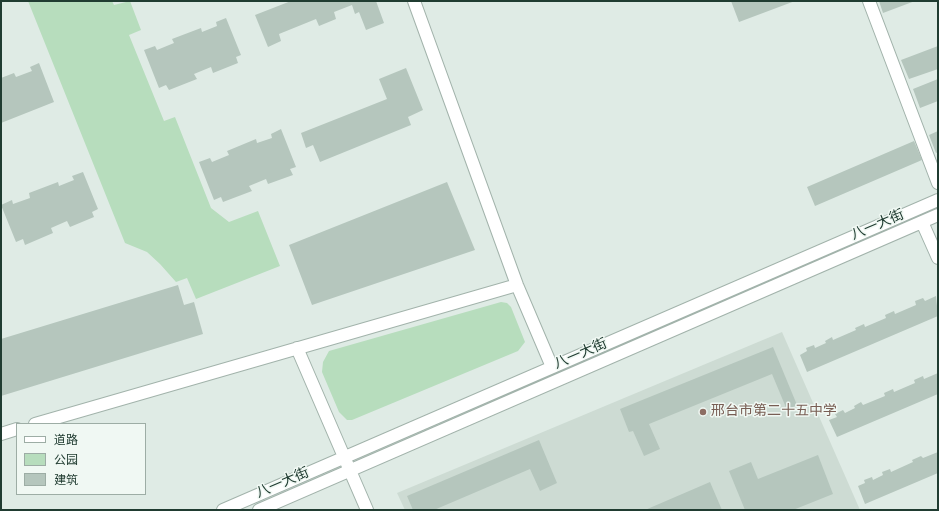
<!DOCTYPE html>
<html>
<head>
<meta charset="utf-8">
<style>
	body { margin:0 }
	#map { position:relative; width:939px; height:511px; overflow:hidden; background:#dfebe5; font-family:Overpass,"Noto Sans SC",sans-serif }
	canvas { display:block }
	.frame { position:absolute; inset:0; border:2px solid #203c31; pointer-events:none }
	.legend { position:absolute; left:16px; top:423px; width:130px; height:72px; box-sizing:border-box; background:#f0f8f3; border:1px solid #9dada5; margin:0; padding:5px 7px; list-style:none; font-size:12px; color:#203c31 }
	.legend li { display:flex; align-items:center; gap:8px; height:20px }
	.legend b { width:20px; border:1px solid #9dada5 }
</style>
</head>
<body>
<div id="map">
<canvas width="939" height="511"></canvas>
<div class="frame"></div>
<ul class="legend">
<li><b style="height:5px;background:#fff"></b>道路</li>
<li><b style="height:11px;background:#b7ddbd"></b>公园</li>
<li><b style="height:11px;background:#b5c6bd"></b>建筑</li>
</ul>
</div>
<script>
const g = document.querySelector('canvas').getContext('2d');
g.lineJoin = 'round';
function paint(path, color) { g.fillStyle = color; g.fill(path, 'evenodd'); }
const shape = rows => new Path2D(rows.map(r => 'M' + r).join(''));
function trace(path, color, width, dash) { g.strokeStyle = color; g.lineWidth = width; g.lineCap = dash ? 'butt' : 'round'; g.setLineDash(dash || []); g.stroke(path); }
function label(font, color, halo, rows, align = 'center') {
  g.font = font + ' Overpass,"Noto Sans SC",sans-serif'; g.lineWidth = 3; g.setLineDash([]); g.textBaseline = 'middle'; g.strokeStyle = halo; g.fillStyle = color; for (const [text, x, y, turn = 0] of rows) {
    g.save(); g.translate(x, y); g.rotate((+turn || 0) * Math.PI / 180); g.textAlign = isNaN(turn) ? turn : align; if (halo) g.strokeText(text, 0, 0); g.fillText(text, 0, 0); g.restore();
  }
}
paint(shape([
	[782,332,860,510,405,510,397,493]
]), '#cddbd3');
paint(shape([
	[28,1,112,1,114,5,130,1,141,30,129,35,164,121,175,117,211,208,229,222,258,211,280,266,196,299,187,278,176,282,160,264,147,252,125,243],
	[501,302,507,303,511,307,525,342,518,351,352,420,347,420,339,412,322,372,323,362,329,351]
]), '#b7ddbd');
paint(shape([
	[291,1,376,1,384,23,366,30,359,12,355,14,352,5,334,12,336,19,319,26,316,19,279,34,281,41,268,47,255,15],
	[731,1,795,1,739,22],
	[879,1,915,1,883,13],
	[226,18,241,55,236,57,238,63,213,73,211,67,194,74,197,79,169,90,166,85,159,88,144,50,155,46,157,50,174,43,172,39,201,28,202,32,217,26,216,22],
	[938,46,938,69,909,79,901,60],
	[39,63,54,102,1,123,1,78,14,73,16,77,32,71,30,67],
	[406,68,423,110,408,117,411,125,320,162,313,145,306,148,301,133,387,99,379,79],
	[938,79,938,101,920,108,913,89],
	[281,129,296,167,290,169,293,175,268,184,266,179,249,186,252,191,223,202,221,197,214,200,199,162,210,158,212,162,229,155,227,151,256,139,257,143,272,138,271,134],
	[938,131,938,152,936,153,929,135],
	[914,141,922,160,815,206,807,187],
	[83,172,98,209,92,212,94,217,70,227,67,221,51,228,53,233,25,245,23,239,16,242,1,205,12,200,13,204,30,198,29,193,58,182,59,186,74,180,72,176],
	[447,182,475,250,312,305,289,245],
	[178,285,184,305,194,302,203,334,1,396,1,339],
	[936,296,938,316,807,372,800,355,807,351,806,348,814,345,815,348,826,343,825,341,832,337,833,340,856,330,855,328,864,324,865,327,886,318,885,315,894,311,895,314,916,305,915,301,923,298,925,301],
	[773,347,797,405,787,410,772,374,649,424,660,449,644,456,633,431,629,432,620,409],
	[938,373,938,394,837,437,829,420,837,417,835,414,843,410,845,413,855,408,854,406,861,402,863,405,885,396,884,393,893,389,894,392,915,383,914,380,923,376,924,379],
	[539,440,557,483,540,491,530,469,434,510,413,510,407,496],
	[938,452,938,473,865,504,858,486,865,483,864,480,872,477,873,480,883,475,882,472,890,469,891,472,913,462,912,460,921,456,923,458],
	[818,455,833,494,793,510,745,510,729,471,751,462,758,479],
	[710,482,722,510,645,510]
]), '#b5c6bd');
const minor = shape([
	[414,1,517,285,552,367],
	[869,1,938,183],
	[922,222,938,258],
	[297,348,367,510],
	[35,424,517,285],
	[1,434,17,429],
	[223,510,938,200],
	[259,510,938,215]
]);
trace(minor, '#a2b3ab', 14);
trace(minor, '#fff', 12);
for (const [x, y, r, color] of [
	[703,412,4,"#8d6e63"]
]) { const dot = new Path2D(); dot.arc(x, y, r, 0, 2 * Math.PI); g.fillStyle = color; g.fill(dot); trace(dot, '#f0f8f3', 1.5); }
label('14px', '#203c31', '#f0f8f3', [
	["八一大街",878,226,-23],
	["八一大街",581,355,-23],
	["八一大街",283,484,-23]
]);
label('14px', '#785e54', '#f0f8f3', [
	["邢台市第二十五中学",711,412]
], 'left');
</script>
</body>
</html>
